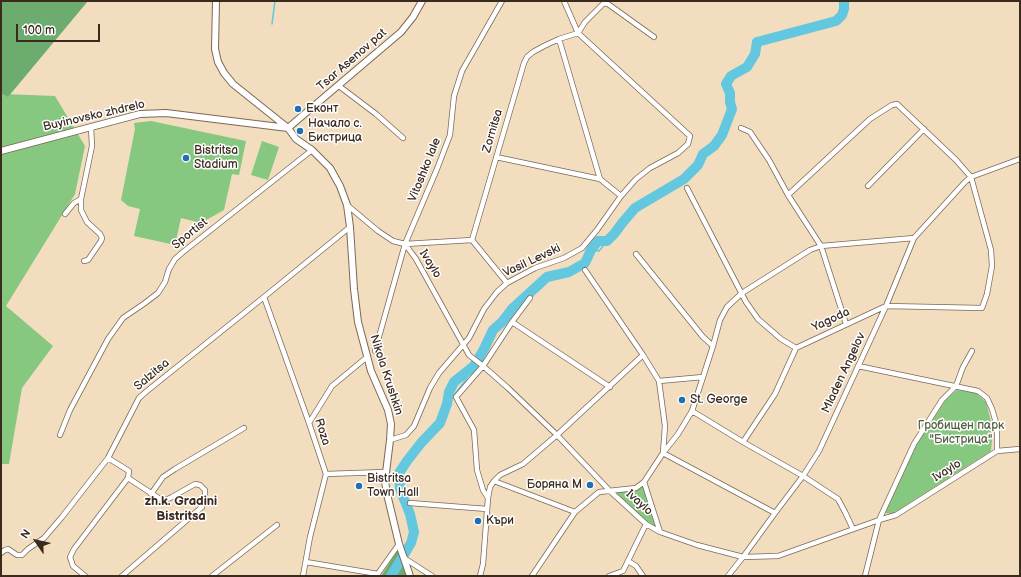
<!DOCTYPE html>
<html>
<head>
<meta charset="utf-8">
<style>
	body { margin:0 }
	#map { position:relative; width:1021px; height:577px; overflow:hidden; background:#f3ddbf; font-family:"Balsamiq Sans",sans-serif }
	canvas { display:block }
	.frame { position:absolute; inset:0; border:2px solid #3b2a1e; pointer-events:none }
	.north { position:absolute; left:16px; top:521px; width:40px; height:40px; -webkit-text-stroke:3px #fff; paint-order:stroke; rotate:304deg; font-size:11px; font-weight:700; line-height:16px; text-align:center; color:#3b2a1e }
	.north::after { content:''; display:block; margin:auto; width:14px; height:18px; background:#3b2a1e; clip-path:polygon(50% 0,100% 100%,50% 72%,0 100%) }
	.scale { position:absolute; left:16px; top:24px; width:84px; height:18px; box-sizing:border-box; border:2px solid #3b2a1e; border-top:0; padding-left:5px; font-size:12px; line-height:14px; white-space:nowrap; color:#3b2a1e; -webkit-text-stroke:3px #fff; paint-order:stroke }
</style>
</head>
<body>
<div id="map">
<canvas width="1021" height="577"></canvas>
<div class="frame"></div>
<div class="north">N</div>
<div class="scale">100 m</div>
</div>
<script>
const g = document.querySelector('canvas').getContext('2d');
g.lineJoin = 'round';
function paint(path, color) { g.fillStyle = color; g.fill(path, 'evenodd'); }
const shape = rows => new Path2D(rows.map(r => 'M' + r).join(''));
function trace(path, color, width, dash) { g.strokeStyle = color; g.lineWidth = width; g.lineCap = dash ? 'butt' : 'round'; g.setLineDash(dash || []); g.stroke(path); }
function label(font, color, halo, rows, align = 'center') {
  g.font = font + ' "Balsamiq Sans",sans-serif'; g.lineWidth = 3; g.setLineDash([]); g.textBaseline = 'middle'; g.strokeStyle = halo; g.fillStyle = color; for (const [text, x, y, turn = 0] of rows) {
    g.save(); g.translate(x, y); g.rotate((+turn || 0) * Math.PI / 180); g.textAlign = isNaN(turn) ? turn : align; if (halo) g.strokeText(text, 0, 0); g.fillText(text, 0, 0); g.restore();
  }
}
paint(shape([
	[3,94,55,96,85,146,75,194,6,306,53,346,22,388,9,464,1,464,1,98],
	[151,121,246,141,239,175,232,174,224,210,201,223,181,218,175,245,134,236,140,209,128,206,121,200,135,129,134,123],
	[262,141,279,147,268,180,251,175],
	[957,390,976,393,986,402,993,429,991,451,892,514,885,513,917,444,945,401],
	[644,482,660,532,646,524,610,491,636,488]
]), '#86c880');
paint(shape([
	[1,1,88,1,8,97,3,94,1,98],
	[398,550,406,576,381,576]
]), '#6cac6e');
trace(shape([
	[272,24,275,1],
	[591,250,599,251,607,241],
	[447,404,465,381,474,366]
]), '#62c7df', 1.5);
trace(shape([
	[391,576,411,543,414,532,410,514,400,489,399,473,407,461,421,443,440,423,447,404,449,392,454,382,474,366,484,349,493,330,502,322,512,309,547,277,569,272,585,263,591,250,598,241,607,241,614,234,623,222,635,208,684,179,698,165,703,154,714,146,722,135,732,109,730,102,730,93,726,84,731,76,747,67,755,54,757,42,836,21,842,15,844,9,844,1]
]), '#62c7df', 10);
const street = shape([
	[559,39,600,179],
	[339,86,376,114,403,138],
	[741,128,750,132,769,160,788,195,821,246,846,324],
	[496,157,600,179,621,196],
	[868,186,924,129],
	[687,188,746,302,758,319,781,339,796,348],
	[347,205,378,231,393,241,405,244,416,259,469,355,483,366,508,388,557,435,610,491,646,524,660,532,697,545,743,557,778,556,879,520,896,515,997,451,1020,449],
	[65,214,74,203,81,199],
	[472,240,524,63,527,57,533,52,544,46,559,39,578,33,585,22,604,3,608,4,654,37],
	[472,240,507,283],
	[405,244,472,240],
	[636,254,703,337,713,346],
	[84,261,88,260,101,241,102,238,100,234,87,222,81,210,81,199,92,146,91,127],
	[585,270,643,355,659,381,665,426,663,453,775,513],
	[264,297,309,423,326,474,310,537,303,576],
	[512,322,610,387],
	[375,351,405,244,437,169,450,135,454,96,462,71,502,1],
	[858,366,978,391,987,398,992,409,997,426,997,451],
	[659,381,703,377],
	[692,411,743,442,803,476,838,499,845,512,853,529],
	[309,423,332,386,367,357],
	[60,435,70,410,108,339,123,318,145,303,158,293,165,282,169,269,175,259,183,252,312,150],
	[390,440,406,435,414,426,430,388,439,373,469,338,484,309,497,292,507,283,535,268,564,258,582,248,597,230,621,196,636,179,650,168,678,153,688,144,690,136,578,33,564,1],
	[743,442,775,394,796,348,886,306,982,308,987,294,992,266,991,250,971,177,956,160,897,104,892,105,870,119,788,195],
	[326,474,385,472],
	[494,481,575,512],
	[644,482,660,532],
	[151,494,163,477,175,469,244,428],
	[488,498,490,487,494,481,500,475,523,464,557,435,643,355],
	[410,503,487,509],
	[1,553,5,550,8,549,17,555,22,555,28,549,44,538,62,517,108,458,139,398,147,391,264,297,350,227],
	[404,558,432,576],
	[628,561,636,566,643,576],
	[306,562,378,574],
	[377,575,399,544],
	[85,576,73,566,70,557,74,549,128,478,129,471,108,458],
	[122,576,202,507,205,498,205,490,200,485,195,484,172,497,166,500,160,499,128,478],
	[212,576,277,525],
	[480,576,483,564,488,498,483,490,477,470,474,430,456,397,483,366,512,322,530,298],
	[532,576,575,512,599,492,636,488,644,482,663,453,678,434,692,411,713,346,720,320,727,307,742,293,810,250,821,246,914,238],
	[609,576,623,571,646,524],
	[728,576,743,557,775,513,803,476,819,451,886,306,914,238,965,182,971,177,1020,159],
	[865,576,879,520,914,444,942,400,956,386,963,367,972,351]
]);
const secondary = shape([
	[216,1,215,49,218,62,224,73,233,84,288,128,296,139,312,150,330,168,340,186,347,205,350,227,354,289,358,322,371,371,388,410,391,424,390,440,385,481,387,494,399,544,410,576],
	[288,128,401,32,413,17,422,1],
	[1,151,140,114,166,113,288,128]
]);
trace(street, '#7b6956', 6);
trace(secondary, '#7b6956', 8);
trace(street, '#fff', 4.5);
trace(secondary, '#fff', 6);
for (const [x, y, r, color] of [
	[298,109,4,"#1f6fb2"],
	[300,131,4,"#1f6fb2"],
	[186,158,4,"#1f6fb2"],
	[682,400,4,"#1f6fb2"],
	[590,485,4,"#1f6fb2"],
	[359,486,4,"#1f6fb2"],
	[478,521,4,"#1f6fb2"]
]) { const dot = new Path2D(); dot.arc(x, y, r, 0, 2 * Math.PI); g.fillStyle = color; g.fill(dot); trace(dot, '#fff', 1.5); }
label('12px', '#3b2a1e', '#fff', [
	["Tsar Asenov pat",352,60,-41],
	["Buyinovsko zhdrelo",94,116,-13],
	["Zornitsa",493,131,-74],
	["Vitoshko lale",425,170,-68],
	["Sportist",190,234,-39],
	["Vasil Levski",532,261,-25],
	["Ivaylo",430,264,58],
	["Yagoda",831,320,-25],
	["Mladen Angelov",844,373,-65],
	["Salzitsa",152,375,-40],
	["Nikola Krushkin",386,375,72],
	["Roza",322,432,72],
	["Ivaylo",947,471,-32],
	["Ivaylo",639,503,42]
]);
label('12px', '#3b2a1e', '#fff', [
	["Еконт",306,109],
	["Начало с.",308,124],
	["Бистрица",308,138],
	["Bistritsa",194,151],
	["Stadium",194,165],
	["St. George",690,400],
	["Bistritsa",367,479],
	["Town Hall",367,493],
	["Боряна М",582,485,"right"],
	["Къри",486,521]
], 'left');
label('12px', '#556140', '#fff', [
	["Гробищен парк",961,426],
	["\"Бистрица\"",961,440]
]);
label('bold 13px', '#3b2a1e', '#fff', [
	["zh.k. Gradini",181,502],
	["Bistritsa",181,517]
]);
</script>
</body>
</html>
